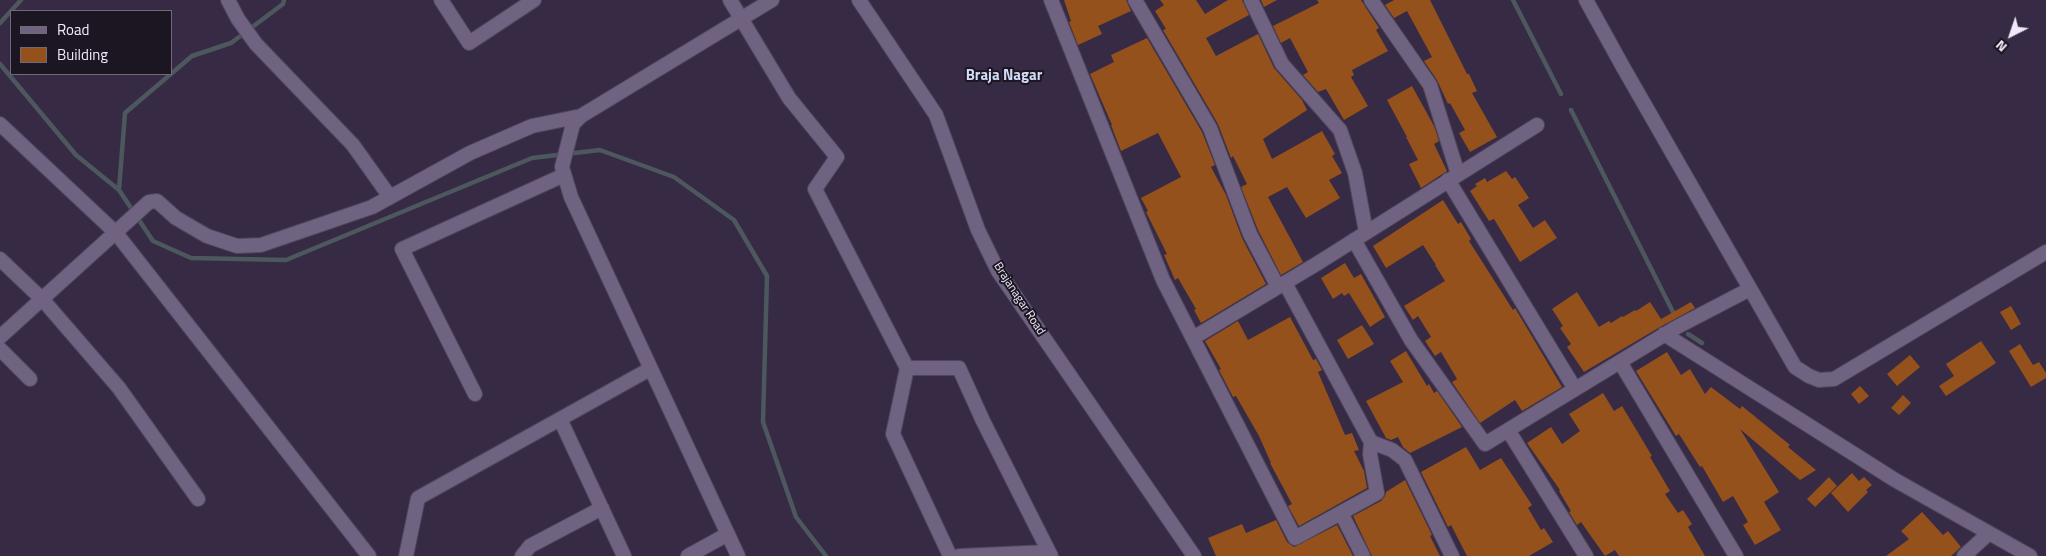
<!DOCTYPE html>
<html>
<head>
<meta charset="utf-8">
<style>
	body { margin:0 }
	#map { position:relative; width:2046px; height:556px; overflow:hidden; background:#362a45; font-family:"Titillium Web",sans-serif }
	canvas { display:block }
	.legend { position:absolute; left:10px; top:10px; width:162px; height:65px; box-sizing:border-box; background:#1b1622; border:1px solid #706a78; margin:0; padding:6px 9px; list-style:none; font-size:15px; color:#efe9fa }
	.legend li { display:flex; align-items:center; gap:10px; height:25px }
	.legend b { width:25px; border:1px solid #706a78 }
	.north { position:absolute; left:1986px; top:10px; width:50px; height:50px; -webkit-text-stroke:4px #1b1622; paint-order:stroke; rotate:221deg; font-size:14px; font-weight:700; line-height:20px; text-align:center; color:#efe9fa }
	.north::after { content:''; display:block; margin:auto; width:18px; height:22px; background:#efe9fa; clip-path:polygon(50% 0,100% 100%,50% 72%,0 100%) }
</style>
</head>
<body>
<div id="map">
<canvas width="2046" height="556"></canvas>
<ul class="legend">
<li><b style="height:6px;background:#6f6381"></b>Road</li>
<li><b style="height:14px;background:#95511c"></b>Building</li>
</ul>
<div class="north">N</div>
</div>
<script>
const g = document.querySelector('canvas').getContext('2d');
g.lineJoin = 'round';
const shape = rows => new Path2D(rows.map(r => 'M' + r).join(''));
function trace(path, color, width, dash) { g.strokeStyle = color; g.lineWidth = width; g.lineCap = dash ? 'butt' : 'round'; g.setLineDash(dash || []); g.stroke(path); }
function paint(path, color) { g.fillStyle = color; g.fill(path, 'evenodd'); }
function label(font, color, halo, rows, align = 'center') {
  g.font = font + ' "Titillium Web",sans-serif'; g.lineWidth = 4; g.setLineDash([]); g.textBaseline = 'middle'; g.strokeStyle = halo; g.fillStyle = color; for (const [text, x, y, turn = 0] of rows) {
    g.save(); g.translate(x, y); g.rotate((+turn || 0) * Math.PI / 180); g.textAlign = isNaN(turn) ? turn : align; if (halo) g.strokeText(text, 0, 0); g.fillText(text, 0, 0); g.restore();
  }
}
trace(shape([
	[284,0,283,4,231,43,192,56,125,113,119,190,153,241,191,258,286,260,532,158,600,150,674,177,734,220,767,276,763,422,796,517,826,556],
	[1513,0,1561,94],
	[0,23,21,0],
	[0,64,76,155,119,190],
	[1571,110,1675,316],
	[1688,334,1702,343]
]), '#4d575e', 4.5);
paint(shape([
	[1064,0,1126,0,1131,11,1098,26,1102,34,1078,45,1069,22,1071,21],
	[1160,0,1196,0,1205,14,1228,0,1242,0,1249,15,1206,38,1216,56,1258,34,1274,68,1302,100,1307,110,1263,139,1272,159,1322,131,1335,154,1332,156,1342,173,1329,180,1340,198,1306,218,1287,187,1268,197,1303,262,1281,275,1258,230,1241,187,1247,184,1233,156,1231,158,1218,124,1163,30,1166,29,1155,11,1164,5],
	[1261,0,1277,0,1264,7],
	[1317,0,1361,0,1379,28,1376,30,1388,51,1352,70,1354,75,1351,77,1368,106,1344,120,1326,89,1318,92,1303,75,1308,72,1290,38,1281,43,1273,26,1319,3],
	[1394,0,1430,0,1467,74,1469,74,1477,91,1472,93,1497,137,1470,152,1459,133,1465,130,1450,103,1448,104,1437,80,1424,61,1432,57,1407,11,1394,18,1385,5],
	[1147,38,1202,132,1215,165,1211,167,1226,195,1242,238,1266,284,1201,323,1194,310,1196,309,1178,278,1175,280,1164,255,1167,254,1146,212,1148,211,1141,198,1181,177,1158,133,1121,151,1111,125,1112,125,1090,74,1114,62,1111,55],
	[1412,86,1434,126,1439,141,1434,144,1447,171,1421,188,1409,164,1418,160,1406,137,1407,137,1387,100],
	[1506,171,1512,179,1515,177,1529,198,1518,205,1533,228,1545,220,1557,238,1520,262,1494,219,1489,221,1470,191,1477,186,1475,184,1485,178,1487,182],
	[1443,200,1458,224,1461,222,1471,239,1469,241,1513,310,1515,308,1562,387,1522,411,1515,400,1480,423,1452,382,1457,379,1441,352,1435,356,1425,341,1431,337,1418,316,1413,320,1404,306,1445,281,1435,265,1436,265,1423,245,1386,268,1373,246],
	[1345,263,1354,278,1361,274,1385,317,1370,327,1349,293,1344,296,1342,293,1333,299,1321,278],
	[1577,292,1599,327,1609,321,1611,323,1622,316,1623,317,1635,310,1636,311,1650,302,1661,319,1691,302,1695,308,1660,327,1584,372,1567,347,1571,344,1560,328,1563,326,1552,309],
	[2011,306,2021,324,2011,330,2000,312],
	[1290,317,1313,360,1316,359,1322,370,1318,372,1345,435,1352,433,1359,450,1354,451,1364,471,1367,488,1299,526,1288,506,1292,504,1270,463,1271,463,1259,436,1236,396,1233,397,1219,370,1221,369,1205,341,1238,321,1248,340],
	[1362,325,1374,344,1348,359,1337,340],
	[1981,341,1996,363,1946,396,1939,386,1954,376,1946,364],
	[2020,344,2033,365,2039,362,2046,373,2046,378,2031,387,2009,351],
	[1406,351,1427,386,1429,384,1434,393,1437,391,1462,427,1410,453,1403,447,1398,437,1391,440,1386,438,1366,401,1403,382,1390,361],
	[1667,352,1681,375,1690,369,1705,394,1711,387,1740,409,1742,406,1790,445,1788,447,1816,470,1800,480,1740,429,1779,492,1764,502,1781,530,1755,545,1743,525,1748,522,1733,496,1723,502,1702,466,1700,467,1679,434,1676,436,1636,371],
	[1910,355,1920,367,1897,386,1887,374],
	[1860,386,1869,396,1859,404,1851,394],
	[1603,393,1614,411,1622,406,1652,456,1650,457,1670,491,1665,494,1678,513,1683,510,1692,524,1688,527,1705,556,1619,556,1615,550,1605,556,1581,522,1577,525,1569,512,1571,511,1559,491,1560,490,1527,443,1551,427,1562,444,1580,431,1569,414],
	[1903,395,1911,403,1899,415,1891,408],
	[1466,447,1480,470,1501,458,1532,505,1528,508,1541,530,1544,528,1553,542,1529,556,1467,556,1451,525,1448,527,1421,472],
	[1852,473,1859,481,1864,477,1872,485,1866,490,1868,492,1848,512,1831,493],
	[1829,477,1837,486,1815,507,1807,499],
	[1405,480,1432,535,1430,536,1440,556,1372,556,1353,516,1381,501,1385,496,1386,492],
	[1922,512,1943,535,1948,531,1961,547,1951,556,1886,556,1909,539,1901,531],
	[1276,520,1287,542,1294,547,1337,525,1353,556,1216,556,1208,538,1242,524,1246,533]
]), '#95511c');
const minor = shape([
	[228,0,238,19,256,44,353,145,390,197],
	[441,0,469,43,534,0],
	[730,0,789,98,837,157,815,189,907,368,893,434,950,556],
	[859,0,936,115,978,230,998,271,1194,556],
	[1051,0,1163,280,1295,538,1377,493,1370,454,1371,442,1285,283],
	[1135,0,1210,128,1250,234,1278,287],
	[1251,0,1282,64,1340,130,1355,173,1366,232],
	[1371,0,1430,85,1458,174],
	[1586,0,1623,67,1795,367,1809,376,1819,380,1834,379,2046,252],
	[581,116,573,124,562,167,571,197,738,556],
	[0,124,116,233,369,556],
	[1448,180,1575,389],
	[1354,240,1411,340,1485,444,1677,327,1750,289],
	[0,259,43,300,119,388,198,499],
	[1664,334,1895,480,2030,556],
	[0,337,149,202,157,201,176,218,207,236,237,246,261,245,372,207,470,153,532,126,581,116,772,0],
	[1193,338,1318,263,1537,125],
	[0,349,30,379],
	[1620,362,1736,556],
	[907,368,959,368,983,421,1051,556],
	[475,394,402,249,564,175],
	[560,419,624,556],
	[1508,430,1586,556],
	[1371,442,1392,450,1405,460,1452,556],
	[1341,513,1363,556],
	[406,556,418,498,650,369],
	[522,556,530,546,602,508],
	[688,556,728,534],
	[959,556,1048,552],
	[1964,556,1989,533]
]);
trace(minor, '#4f465d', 16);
trace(minor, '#6f6381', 14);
label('12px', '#efe9fa', '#1b1622', [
	["Brajanagar Road",1019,299,57]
]);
label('bold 15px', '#d2dbf7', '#1b1622', [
	["Braja Nagar",1004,76]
]);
</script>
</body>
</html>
